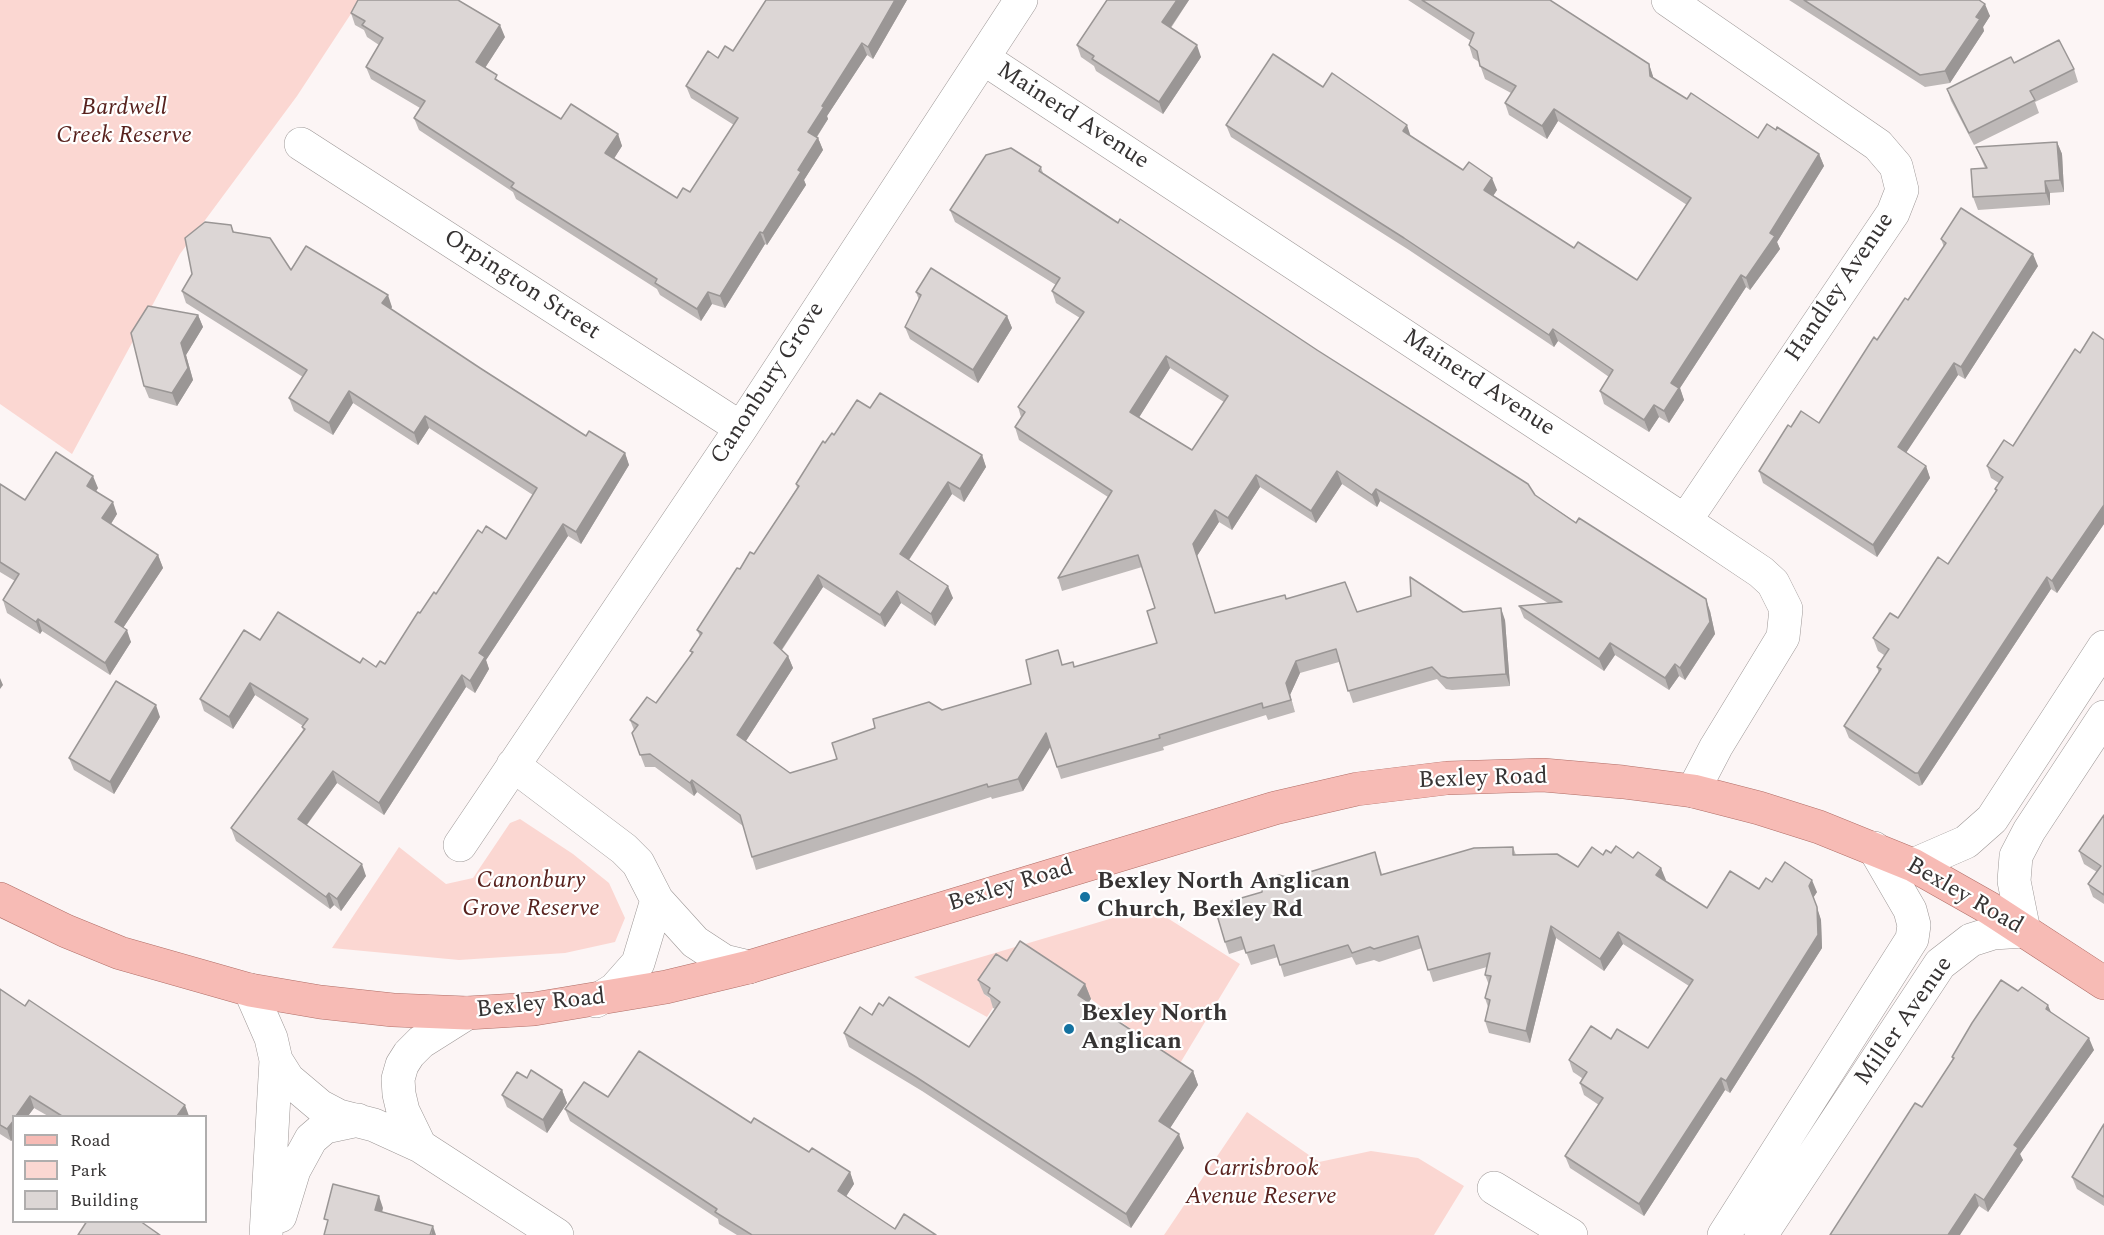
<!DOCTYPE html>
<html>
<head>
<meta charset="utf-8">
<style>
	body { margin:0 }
	#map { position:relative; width:2104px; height:1235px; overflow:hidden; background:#fcf5f5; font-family:Spectral,serif }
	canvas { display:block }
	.legend { position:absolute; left:12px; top:1115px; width:195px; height:108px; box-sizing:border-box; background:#fff; border:2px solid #afadad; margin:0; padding:8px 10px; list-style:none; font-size:18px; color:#363333 }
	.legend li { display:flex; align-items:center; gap:12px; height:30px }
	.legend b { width:30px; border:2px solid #afadad }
</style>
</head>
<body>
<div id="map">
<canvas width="2104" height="1235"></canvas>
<ul class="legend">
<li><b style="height:8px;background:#f7bbb5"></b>Road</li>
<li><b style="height:16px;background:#fbd7d2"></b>Park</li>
<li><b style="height:16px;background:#dcd6d5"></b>Building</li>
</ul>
</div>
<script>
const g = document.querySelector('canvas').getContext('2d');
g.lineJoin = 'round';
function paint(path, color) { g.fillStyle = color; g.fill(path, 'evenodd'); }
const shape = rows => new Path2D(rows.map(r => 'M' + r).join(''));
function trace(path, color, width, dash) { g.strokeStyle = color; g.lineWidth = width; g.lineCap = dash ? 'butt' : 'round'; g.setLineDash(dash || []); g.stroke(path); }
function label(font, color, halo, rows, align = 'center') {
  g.font = font + ' Spectral,serif'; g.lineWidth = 4.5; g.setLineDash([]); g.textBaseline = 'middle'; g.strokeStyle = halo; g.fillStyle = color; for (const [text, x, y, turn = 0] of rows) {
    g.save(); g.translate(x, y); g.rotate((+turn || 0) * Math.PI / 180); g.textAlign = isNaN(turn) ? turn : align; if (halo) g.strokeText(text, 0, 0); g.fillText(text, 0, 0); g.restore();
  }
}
paint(shape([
	[0,0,360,0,297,96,180,254,72,454,0,404],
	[520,819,573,854,609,883,625,918,615,942,565,953,459,960,332,948,399,847,446,884,473,878,510,823],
	[1150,907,1240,964,1179,1065,1091,999,1026,956,984,994,996,1003,987,1017,914,977],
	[1247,1112,1319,1162,1371,1151,1418,1158,1464,1186,1434,1235,1164,1235]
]), '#fbd7d2');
const minor = shape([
	[1668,0,1878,145,1896,166,1902,190,1893,213,1685,521],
	[983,58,1685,521,1761,572,1773,583,1786,609,1783,637,1716,747,1693,791],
	[301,144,741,428],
	[513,765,624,849,638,863,657,900,695,942,724,961,749,967],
	[460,845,741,428,1021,0],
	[1913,865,1966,842,1992,819,2104,647],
	[250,990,271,1038,276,1060,266,1235],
	[596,1001,615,989,638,963,657,900],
	[276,1060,288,1079,320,1106,339,1116,374,1125,420,1146,557,1235],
	[420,1146,403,1111,399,1094,398,1079,402,1065,409,1054,421,1042,467,1013],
	[1494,1188,1571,1235],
	[280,1216,294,1170,311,1139,325,1127,358,1120],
	[1724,1235,1912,939,1914,925,1910,910,1874,848],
	[1761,1235,1940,964,1971,940,1993,933,2024,931,2014,881,2016,856,2029,831,2104,717]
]);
const primary = shape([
	[0,899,66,931,120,953,250,990,320,1002,393,1010,467,1013,534,1009,666,987,749,967,1275,808,1357,789,1447,778,1543,775,1623,782,1693,791,1759,808,1819,827,1913,865,1989,908,2104,983]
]);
trace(minor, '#9d9796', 34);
trace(primary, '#b06e67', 34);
trace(minor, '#fff', 33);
trace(primary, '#f7bbb5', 33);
paint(shape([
	[907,0,873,59,867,55,827,116,828,119,817,137,818,138,823,150,804,180,806,185,767,245,765,244,725,308,712,304,701,321,660,295,657,289,516,199,513,192,419,130,414,118,420,108,371,79,366,67,379,45,367,37,364,30,355,25,351,13,505,37,485,68,500,82,561,119,618,134,622,146,614,158,677,198,690,192,734,125,691,98,686,86,718,58,733,51],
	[1107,0,1189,0,1171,28,1201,57,1163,114,1096,71,1094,66,1081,57,1077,45],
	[1408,0,1550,0,1649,64,1653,78,1687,99,1758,138,1819,154,1824,166,1777,242,1780,249,1750,290,1746,287,1680,388,1684,400,1669,423,1659,417,1649,432,1604,404,1600,391,1609,377,1558,341,1554,347,1409,250,1231,137,1226,125,1323,87,1411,137,1463,170,1497,190,1493,196,1574,248,1637,280,1687,205,1558,121,1547,139,1509,115,1505,103,1511,93,1485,79,1479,62,1473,58,1469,45,1471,41],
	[1789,0,1979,0,1990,16,1983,27,1984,31,1950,83,1925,87],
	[2014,63,2074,69,2078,82,2035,102,2039,113,1974,145,1951,101,1947,89],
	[2057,142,2062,154,2064,192,2050,193,2050,205,1978,210,1973,197,1985,168,1976,147],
	[1041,167,1043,173,1535,495,1710,611,1715,634,1685,680,1679,676,1669,690,1615,655,1604,671,1524,618,1519,606,1548,603,1380,501,1377,507,1342,484,1316,523,1260,487,1232,530,1219,522,1197,556,1215,613,1287,599,1357,612,1463,612,1505,620,1510,686,1452,690,1446,689,1437,679,1353,703,1339,662,1300,673,1290,695,1295,712,1268,720,1266,715,1163,747,1164,750,1061,779,1050,746,1023,791,992,799,991,797,756,870,743,826,697,792,694,796,655,767,645,767,632,733,634,730,630,720,656,703,692,654,690,651,700,636,697,630,740,569,754,554,797,488,796,484,825,443,834,435,870,408,982,455,986,467,964,502,952,494,909,560,953,598,935,626,901,603,885,627,823,587,782,650,788,656,793,668,746,741,790,773,837,759,942,710,1031,684,1063,665,1075,667,1157,643,1155,608,1142,567,1062,591,1058,578,1108,497,1019,440,1015,427,1021,417,1018,407,1080,318,1056,303,1052,291,1056,285,955,222,950,210],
	[1170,368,1224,402,1192,450,1139,417],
	[231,225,234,232,291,270,392,307,391,309,480,368,586,436,625,453,629,465,581,544,568,536,486,660,489,669,475,693,466,687,384,815,337,783,307,825,366,876,341,911,334,905,330,909,236,841,231,828,303,730,302,727,303,726,255,695,233,729,204,711,200,699,260,640,376,667,385,664,420,613,436,594,482,533,506,539,533,495,429,428,418,445,353,403,333,435,294,411,289,398,303,377,186,303,182,291,192,274],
	[1941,239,2038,266,1965,379,1958,375,1906,452,1926,466,1930,478,1877,557,1763,483,1759,471,1791,427,1819,423,1877,340,1908,300,1944,247],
	[916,292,1007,316,1012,328,978,383,910,339,905,327,919,300],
	[198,315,203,327,186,355,193,380,177,406,149,398,144,386],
	[2104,340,2104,524,2057,593,2051,589,1922,785,1919,786,1849,738,1844,726,1879,673,1877,667,1884,655,1878,651,1873,638,1898,618,1948,564,1996,492,1995,489,1999,483,1991,478,1987,466,2013,446,2080,353],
	[0,484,25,500,98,488,96,491,117,514,111,524,158,555,163,568,123,628,131,642,110,675,42,631,40,634,7,613,3,600,15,581,0,572],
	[160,717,114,794,74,770,69,758],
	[2104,815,2104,904,2093,897,2088,884,2097,872,2084,864,2079,851],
	[1513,847,1516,855,1578,867,1603,855,1611,853,1633,858,1661,868,1665,881,1707,908,1759,889,1772,882,1817,892,1813,898,1821,920,1822,948,1730,1093,1725,1090,1644,1216,1570,1168,1565,1156,1599,1105,1584,1095,1580,1083,1582,1078,1573,1072,1569,1060,1611,1039,1648,1048,1689,986,1623,944,1604,971,1556,938,1530,1043,1489,1033,1485,1021,1488,1007,1485,998,1489,985,1485,975,1487,967,1433,982,1422,948,1379,962,1374,960,1356,965,1352,957,1284,977,1278,957,1251,965,1245,949,1229,954,1225,942,1233,910,1262,892,1379,864,1382,874],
	[1007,961,1085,984,1091,999,1089,1002,1193,1071,1198,1085,1170,1128,1184,1148,1131,1228,922,1091,849,1047,844,1033,883,1006,969,1047,995,1009,993,1008,990,998,984,994,978,980],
	[0,989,189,1116,48,1116,34,1108,28,1116,14,1116,14,1138,11,1141,0,1134],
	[2051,1012,2094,1050,2020,1154,2023,1160,1988,1212,1979,1206,1922,1107,1953,1060,1952,1057],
	[562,1090,567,1103,547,1133,507,1107,502,1095],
	[608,1097,751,1123,850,1172,854,1184,846,1196,895,1229,936,1235,737,1235,719,1224,718,1219,570,1121,565,1109],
	[2104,1124,2104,1206,2077,1189,2072,1177]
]), '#bdb8b7');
paint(shape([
	[895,0,907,0,873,59,868,47],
	[1177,0,1189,0,1166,34,1162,22],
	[1985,4,1990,16,1983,27,1984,31,1950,83,1945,71,1976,17],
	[500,25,505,37,481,74,476,62],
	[862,43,867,55,827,116,828,119,812,144,808,132,822,106],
	[1197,45,1201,57,1163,114,1159,102],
	[1649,64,1653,76,1654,88,1650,76],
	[1554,109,1558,121,1547,139,1542,126],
	[1407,125,1411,137,1403,131],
	[618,134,622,146,610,165,605,153],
	[818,138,823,150,804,180,806,185,767,245,763,233,798,170],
	[2057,142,2062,154,2064,192,2060,180],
	[1819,154,1824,166,1777,242,1780,249,1750,290,1746,278,1770,233],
	[1492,178,1497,190,1489,202,1484,190],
	[2045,181,2050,193,2050,205,2046,193],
	[760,232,765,244,725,308,720,296],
	[2033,254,2038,266,1965,379,1961,367],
	[1741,275,1746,287,1680,388,1684,400,1669,423,1664,411,1671,383],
	[708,292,712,304,701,321,697,309],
	[388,295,392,307,387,315,382,303],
	[198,315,203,327,186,355,193,380,177,406,172,393,181,343],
	[1007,316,1012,328,978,383,973,370],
	[1553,329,1558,341,1554,347,1549,335],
	[1166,356,1170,368,1135,424,1130,412],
	[1954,363,1958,375,1902,459,1898,447],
	[349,391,353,403,333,435,329,423],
	[1654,405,1659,417,1649,432,1644,420],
	[425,416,429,428,418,445,414,433],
	[625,453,629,465,581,544,576,532],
	[982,455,986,467,964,502,960,489],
	[1926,466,1930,478,1877,557,1873,545],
	[1337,471,1342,484,1316,523,1311,511],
	[1256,475,1260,487,1232,530,1228,518],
	[93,476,98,488,92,498,87,486],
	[948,482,952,494,904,567,900,554],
	[1376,489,1380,501,1377,507,1372,495],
	[113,502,117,514,107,530,102,518],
	[2104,505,2104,524,2057,593,2052,581],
	[1215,510,1219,522,1197,556,1219,626,1193,544],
	[563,524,568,536,486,660,489,669,475,693,470,681,479,653],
	[158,555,163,568,119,634,115,622],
	[818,575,823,587,778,655,774,643],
	[2047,577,2051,589,1922,785,1918,773],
	[948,586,953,598,935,626,931,614],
	[897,591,901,603,885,627,880,615],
	[1706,599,1710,611,1715,634,1685,680,1680,668],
	[1501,608,1505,620,1510,686,1506,674],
	[38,619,42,631,40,634,36,622],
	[127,630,131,642,110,675,105,663],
	[1610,643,1615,655,1604,671,1599,659],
	[788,656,793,668,742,747,737,735],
	[1296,661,1300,673,1290,695,1295,712,1286,683],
	[1675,664,1679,676,1669,690,1665,678],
	[462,675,466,687,384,815,379,803],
	[0,678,3,685,0,689],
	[250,683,255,695,233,729,229,717],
	[156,705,160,717,114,794,110,782],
	[1046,733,1051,746,1023,791,1018,779],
	[333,771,337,783,302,831,298,819],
	[692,780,697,792,694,796,690,783],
	[362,864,366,876,341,911,337,899],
	[1661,868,1666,880,1661,888,1656,875],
	[1812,880,1817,892,1813,898,1809,886],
	[329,893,334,905,330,909,326,897],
	[1817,907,1821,920,1822,948,1730,1093,1726,1081],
	[1551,926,1556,938,1530,1043,1526,1031],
	[1618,932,1623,944,1604,971,1600,959],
	[1085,984,1091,999,1083,1009,1078,995],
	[2048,1005,2053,1017,2046,1009],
	[2089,1038,2094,1050,2020,1154,2023,1160,1988,1212,1984,1200,2014,1145],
	[1193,1071,1198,1085,1165,1136,1159,1121],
	[1721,1078,1725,1090,1644,1216,1639,1204],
	[562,1090,567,1103,547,1133,543,1120],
	[30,1096,34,1108,28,1116,16,1116],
	[185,1105,189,1116,177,1116],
	[14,1120,14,1138,11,1141,7,1129],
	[1179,1134,1184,1148,1131,1228,1126,1214],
	[850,1172,854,1184,842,1203,838,1191],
	[1975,1194,1979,1206,1960,1235,1948,1235],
	[379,1196,383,1208,380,1222,375,1210],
	[433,1226,436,1235,431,1235]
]), '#9a9695');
const building = shape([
	[358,0,458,0,500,25,476,62,497,75,495,79,561,119,571,104,618,134,605,153,677,198,683,188,690,192,738,118,686,86,708,51,718,58,725,46,733,51,766,0,895,0,868,47,862,43,822,106,824,107,808,132,818,138,798,170,801,172,763,233,760,232,720,296,708,292,697,309,655,283,657,279,511,187,514,183,414,118,425,101,366,67,383,38,362,25,365,21,351,13,358,0],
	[1107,0,1177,0,1162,22,1197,45,1159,102,1092,59,1094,56,1077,45,1107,0],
	[1422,0,1550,0,1649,64,1650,76,1687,99,1691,93,1758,138,1767,124,1776,130,1777,127,1819,154,1770,233,1775,236,1746,278,1741,275,1671,383,1679,388,1664,411,1654,405,1644,420,1600,391,1613,370,1553,329,1549,335,1404,238,1226,125,1273,54,1323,87,1332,73,1407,125,1403,131,1463,170,1469,162,1492,178,1484,190,1574,248,1578,242,1637,280,1691,198,1554,109,1542,126,1505,103,1516,86,1480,66,1477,51,1469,45,1474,33,1422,0],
	[1804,0,1979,0,1985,4,1976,17,1980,19,1945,71,1920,75,1804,0],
	[2059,40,2074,69,2030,91,2035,100,1969,133,1947,89,2011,57,2014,63,2059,40],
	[2057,142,2060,180,2045,181,2046,193,1973,197,1971,169,1987,168,1976,147,2057,142],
	[1011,148,1041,167,1039,171,1118,223,1120,219,1317,350,1528,484,1535,495,1576,523,1579,518,1706,599,1710,622,1680,668,1675,664,1665,678,1610,643,1599,659,1519,606,1562,602,1376,489,1372,495,1337,471,1311,511,1256,475,1228,518,1215,510,1193,544,1215,613,1285,595,1286,599,1345,582,1357,612,1411,596,1410,577,1463,612,1501,608,1506,674,1448,678,1441,676,1432,667,1348,691,1336,649,1296,661,1286,683,1291,700,1263,708,1262,703,1159,735,1160,738,1057,767,1046,733,1018,779,988,787,987,784,752,857,740,815,692,780,690,783,650,754,640,755,632,733,638,725,630,720,647,697,656,703,693,652,690,651,702,633,697,630,737,568,740,569,750,552,754,554,799,486,796,484,823,441,825,443,832,433,834,435,857,400,870,408,880,393,982,455,960,489,948,482,900,554,948,586,931,614,897,591,880,615,818,575,774,643,788,656,737,735,790,773,837,759,832,743,875,728,873,719,929,702,942,710,1031,684,1026,660,1058,650,1062,665,1073,662,1074,667,1157,643,1147,611,1155,608,1138,555,1058,578,1112,491,1015,427,1025,412,1018,407,1084,312,1052,291,1060,278,950,210,986,155,1011,148],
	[1166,356,1228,396,1192,450,1130,412,1166,356],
	[1961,208,2033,254,1961,367,1954,363,1898,447,1926,466,1873,545,1759,471,1788,425,1791,427,1801,411,1819,423,1874,337,1877,340,1905,298,1908,300,1946,243,1941,239,1961,208],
	[205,222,231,225,233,232,270,238,291,270,306,246,388,295,382,303,480,368,586,436,589,431,625,453,576,532,563,524,479,653,485,657,470,681,462,675,379,803,333,771,298,819,362,864,337,899,329,893,326,897,231,828,305,729,302,727,308,719,250,683,229,717,200,699,244,630,260,640,278,612,360,663,363,658,376,667,380,661,385,664,418,612,420,613,434,592,436,594,478,530,482,533,486,526,506,539,537,488,425,416,414,433,349,391,329,423,289,398,307,370,182,291,192,274,185,238,205,222],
	[931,268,1007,316,973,370,905,327,921,295,916,292,931,268],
	[148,306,198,315,181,343,188,368,172,393,144,386,131,333,148,306],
	[2093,332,2104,340,2104,505,2052,581,2047,577,1918,773,1915,773,1844,726,1881,669,1877,667,1889,649,1873,638,1890,613,1898,618,1938,557,1948,564,1997,490,1995,489,2003,477,1987,466,2004,440,2013,446,2075,349,2080,353,2093,332],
	[56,452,93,476,87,486,113,502,102,518,158,555,115,622,127,630,105,663,38,619,36,622,3,600,19,574,0,562,0,484,25,500,56,452],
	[116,681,156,705,110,782,69,758,116,681],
	[2104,815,2104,895,2088,884,2101,866,2079,851,2104,815],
	[1616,846,1633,858,1638,852,1661,868,1656,875,1707,908,1730,871,1759,889,1766,878,1772,882,1785,862,1812,880,1809,886,1817,907,1818,935,1726,1081,1721,1078,1639,1204,1565,1156,1603,1098,1580,1083,1587,1072,1569,1060,1591,1026,1611,1039,1617,1029,1648,1048,1693,980,1618,932,1600,959,1551,926,1526,1031,1485,1021,1490,1000,1485,998,1491,976,1485,975,1490,953,1428,970,1418,936,1374,949,1370,947,1352,953,1348,945,1280,965,1274,945,1246,953,1241,937,1225,942,1217,915,1233,910,1231,901,1262,892,1263,881,1279,875,1290,878,1375,852,1381,875,1474,848,1513,847,1513,855,1557,854,1578,867,1592,847,1603,855,1606,850,1611,853,1616,846],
	[1020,941,1085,984,1078,995,1193,1071,1159,1121,1179,1134,1126,1214,916,1077,844,1033,860,1007,872,1015,879,1003,883,1006,889,997,969,1047,1000,1002,988,993,990,988,978,980,996,954,1007,961,1020,941],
	[2001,980,2018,991,2022,987,2048,1005,2046,1009,2089,1038,2014,1145,2018,1148,1984,1200,1975,1194,1948,1235,1830,1235,1915,1103,1922,1107,1954,1058,1952,1057,1972,1023,2001,980],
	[0,989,25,1006,29,1000,185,1105,177,1116,62,1116,30,1096,16,1116,14,1116,14,1120,7,1129,0,1125,0,989],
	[639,1051,751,1123,754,1118,809,1152,812,1148,850,1172,838,1191,895,1229,904,1214,936,1235,752,1235,715,1212,717,1209,565,1109,584,1082,608,1097,639,1051],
	[531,1070,562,1090,543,1120,502,1095,517,1072,527,1078,531,1070],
	[2104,1124,2104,1197,2072,1177,2104,1124],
	[333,1184,379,1196,375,1210,433,1226,430,1235,432,1235,324,1235,328,1220,324,1219,333,1184],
	[87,1221,140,1221,160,1235,78,1235,87,1221]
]);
paint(building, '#dcd6d5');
trace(building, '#9a9695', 1.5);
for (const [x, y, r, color] of [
	[1085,897,6,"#1472a0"],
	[1069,1029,6,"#1472a0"]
]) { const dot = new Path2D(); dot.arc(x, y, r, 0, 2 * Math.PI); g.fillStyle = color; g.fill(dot); trace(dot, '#fff', 2); }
label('italic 24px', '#58221e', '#fff', [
	["Bardwell",124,109],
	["Creek Reserve",124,137],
	["Canonbury",531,882],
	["Grove Reserve",531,910],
	["Carrisbrook",1261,1170],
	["Avenue Reserve",1261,1198]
]);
label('24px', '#363333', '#fff', [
	["Mainerd Avenue",1072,117,33],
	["Orpington Street",521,286,33],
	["Handley Avenue",1841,288,-56],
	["Canonbury Grove",769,384,-57],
	["Mainerd Avenue",1478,384,33],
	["Bexley Road",1483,780,-2],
	["Bexley Road",1011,887,-17],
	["Bexley Road",1964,897,30],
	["Bexley Road",541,1005,-6],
	["Miller Avenue",1905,1022,-55]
]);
label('bold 24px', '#363333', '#fff', [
	["Bexley North Anglican",1097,883],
	["Church, Bexley Rd",1097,911],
	["Bexley North",1081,1015],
	["Anglican",1081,1043]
], 'left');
</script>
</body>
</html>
